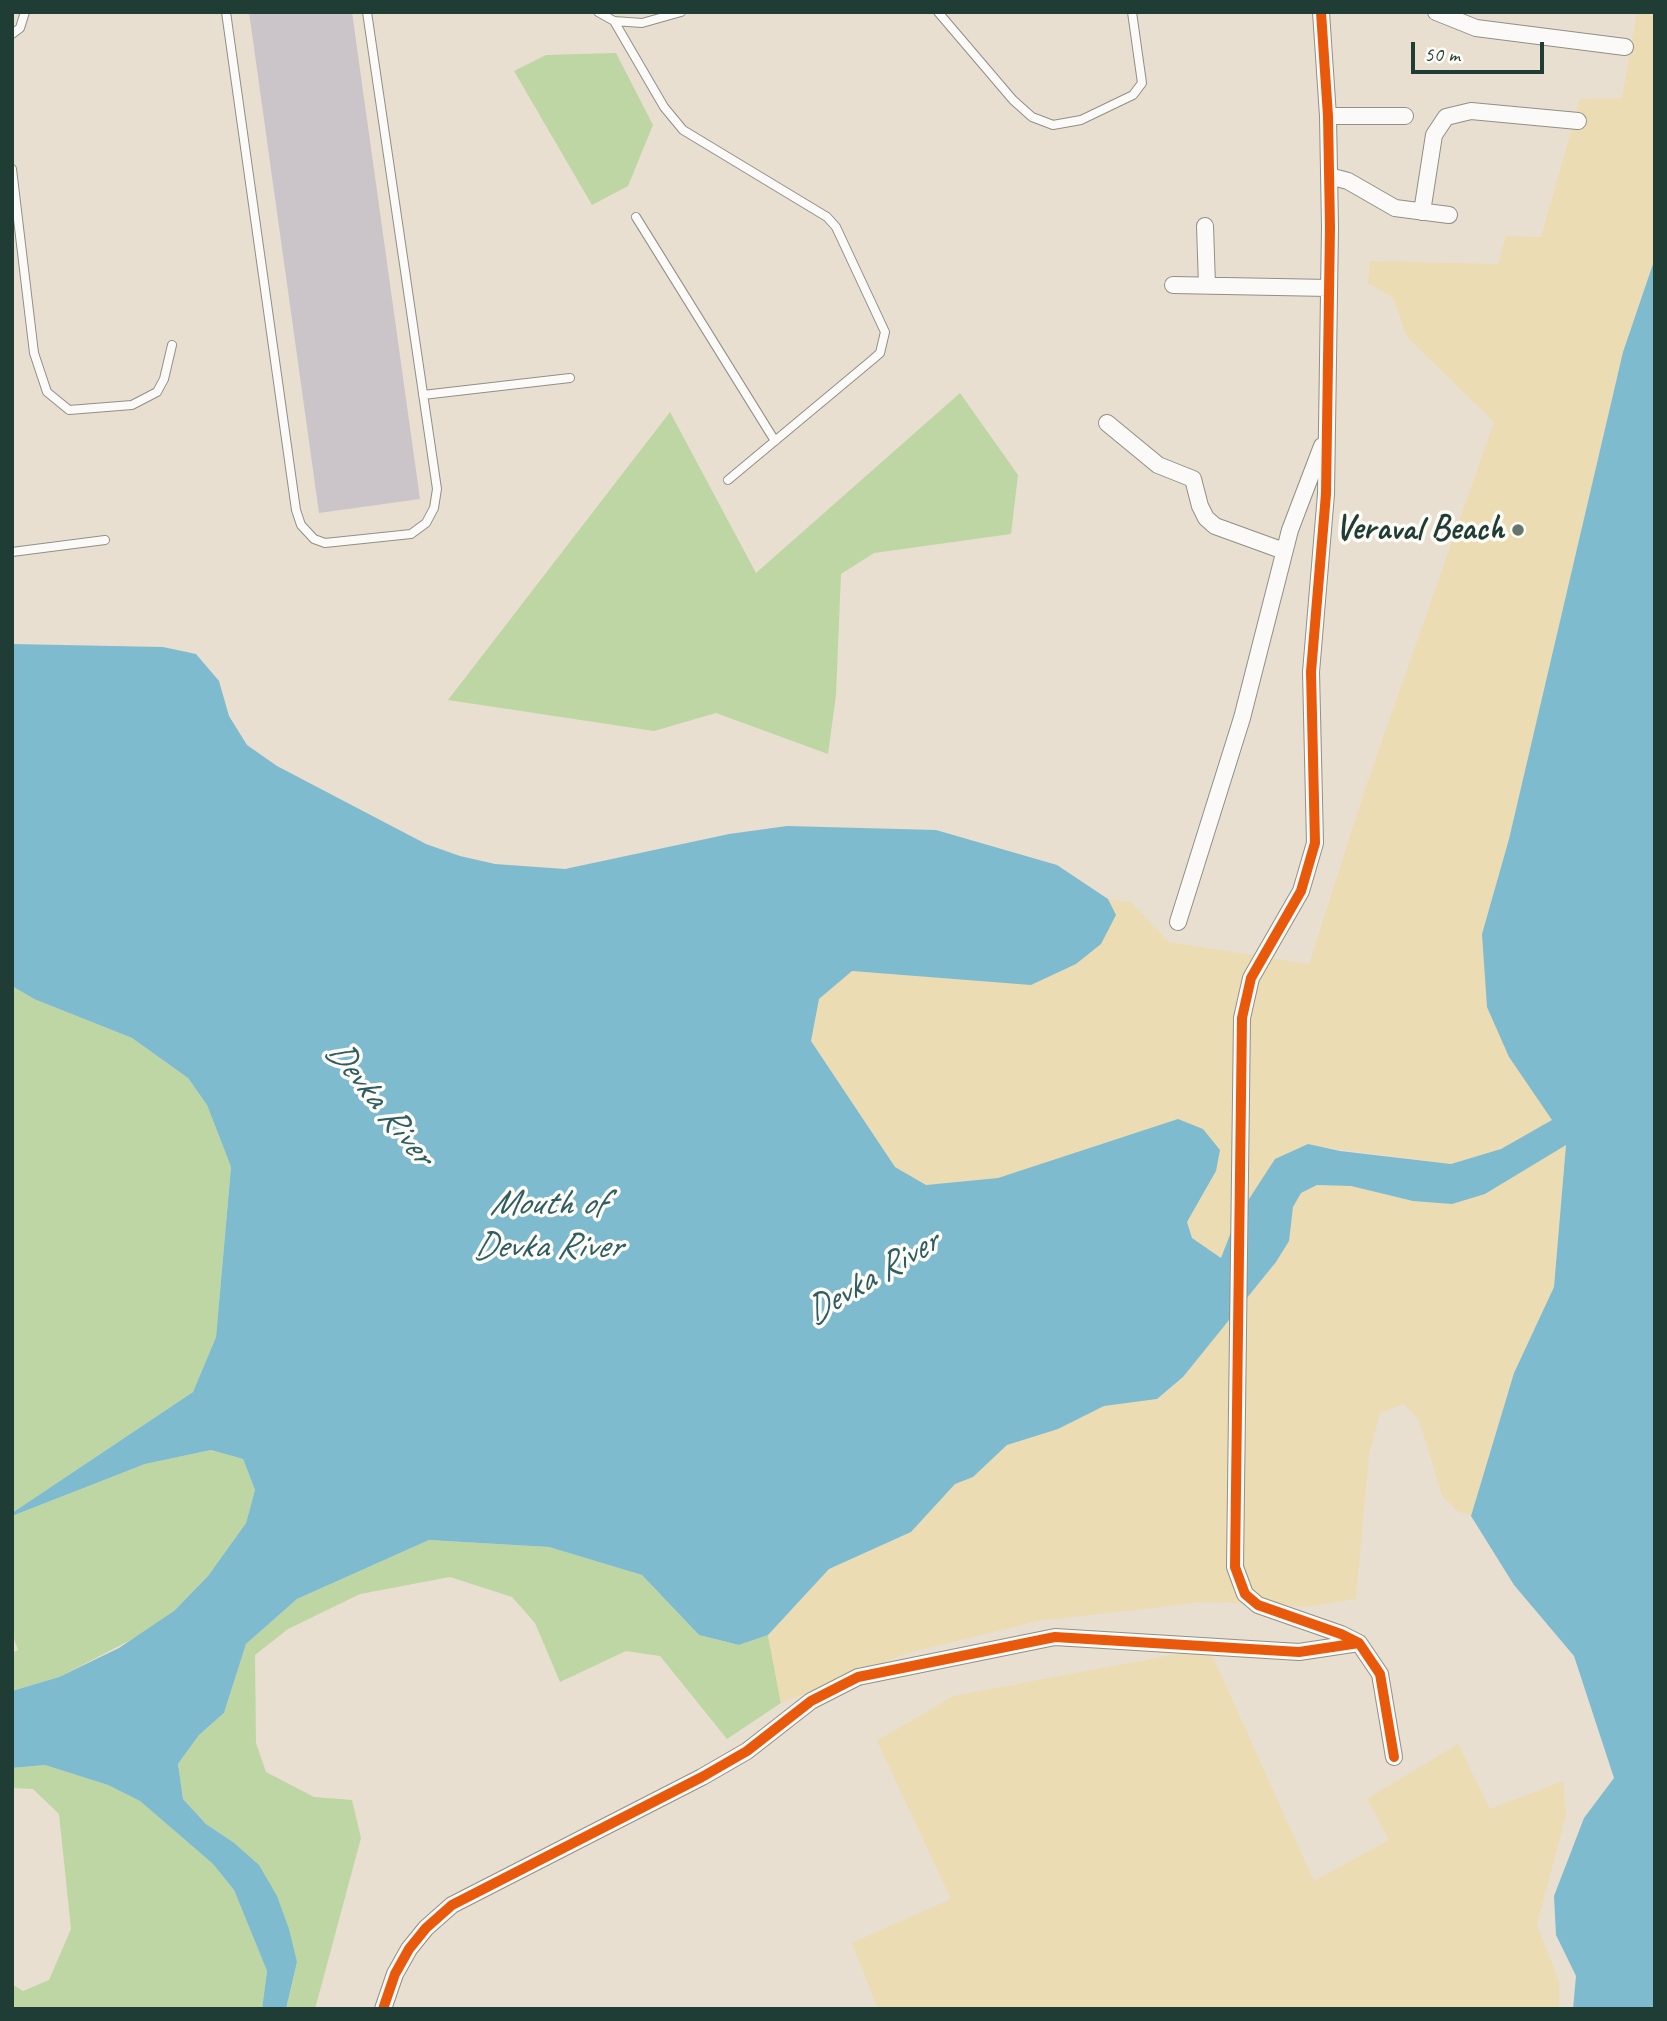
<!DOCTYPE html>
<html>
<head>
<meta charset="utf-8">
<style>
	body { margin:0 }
	#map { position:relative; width:1667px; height:2021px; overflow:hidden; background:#e8dfd0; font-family:Caveat,sans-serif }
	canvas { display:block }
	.frame { position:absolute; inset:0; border:14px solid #1f3d34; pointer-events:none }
	.scale { position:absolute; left:1411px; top:42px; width:133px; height:32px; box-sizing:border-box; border:4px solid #1f3d34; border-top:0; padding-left:9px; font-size:21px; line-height:24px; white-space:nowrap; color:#1f3d34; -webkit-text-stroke:5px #fdfcf7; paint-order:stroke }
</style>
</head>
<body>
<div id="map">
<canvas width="1667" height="2021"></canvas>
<div class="frame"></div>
<div class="scale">50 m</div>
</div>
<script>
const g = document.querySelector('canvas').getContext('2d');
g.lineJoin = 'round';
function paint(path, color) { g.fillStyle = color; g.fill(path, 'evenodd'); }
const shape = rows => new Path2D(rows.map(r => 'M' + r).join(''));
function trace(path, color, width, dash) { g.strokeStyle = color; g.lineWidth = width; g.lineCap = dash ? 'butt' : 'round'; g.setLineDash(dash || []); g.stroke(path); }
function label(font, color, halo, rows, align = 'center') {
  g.font = font + ' Caveat,sans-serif'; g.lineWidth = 7; g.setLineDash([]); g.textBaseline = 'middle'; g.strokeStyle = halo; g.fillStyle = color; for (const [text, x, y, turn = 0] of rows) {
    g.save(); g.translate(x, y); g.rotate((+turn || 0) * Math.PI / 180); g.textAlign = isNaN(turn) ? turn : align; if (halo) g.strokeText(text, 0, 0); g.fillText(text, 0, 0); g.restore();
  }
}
paint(shape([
	[616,53,653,125,628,186,592,205,514,71,546,55],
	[960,393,1018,475,1011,534,874,553,841,574,836,695,828,754,716,713,654,731,448,700,670,412,756,573],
	[12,986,34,999,132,1038,188,1078,207,1105,231,1167,216,1337,193,1392,12,1513],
	[211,1450,243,1459,255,1490,246,1523,208,1576,174,1611,148,1631,59,1677,12,1691,12,1653,18,1650,12,1633,12,1516,145,1464],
	[429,1540,549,1547,642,1575,699,1635,739,1645,768,1635,781,1703,727,1739,660,1656,626,1651,560,1682,535,1623,512,1597,450,1577,360,1594,288,1629,255,1655,256,1743,266,1772,314,1797,352,1800,361,1838,315,2009,286,2009,297,1962,233,1842,206,1824,183,1799,178,1764,199,1735,224,1713,246,1644,297,1599],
	[45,1765,108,1785,140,1801,213,1864,234,1890,267,1971,262,2009,12,2009,12,1984,23,1991,49,1980,71,1929,59,1814,33,1789,12,1788,12,1768]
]), '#bed6a3');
paint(shape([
	[1637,12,1655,12,1655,258,1623,352,1509,839,1482,934,1509,1057,1553,1120,1501,1149,1451,1164,1307,1145,1236,1219,1221,1258,1192,1238,1187,1222,1216,1171,1178,1119,998,1178,926,1185,895,1167,811,1041,819,999,852,971,949,978,1115,915,1108,899,1131,902,1169,942,1309,964,1365,789,1494,422,1407,337,1393,298,1368,283,1370,261,1498,264,1506,236,1541,237,1580,99,1622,98],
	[1566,1144,1554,1287,1514,1373,1471,1516,1457,1511,1442,1495,1419,1420,1404,1404,1380,1413,1369,1454,1356,1599,1308,1607,1206,1602,1038,1621,905,1654,781,1703,768,1635,829,1569,911,1532,955,1484,973,1477,1007,1445,1058,1429,1104,1406,1157,1399,1183,1377,1276,1262,1288,1241,1293,1207,1301,1193,1317,1185,1351,1186,1413,1201,1485,1194],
	[1209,1648,1314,1881,1389,1840,1367,1799,1458,1744,1490,1809,1563,1781,1566,1815,1537,1925,1559,1981,1559,2009,878,2009,852,1943,951,1899,877,1741,953,1696]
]), '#ebdcb4');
paint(shape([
	[1655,258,1655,2009,1573,2009,1576,1976,1556,1935,1554,1896,1584,1818,1614,1778,1574,1656,1514,1585,1471,1516,1514,1373,1554,1287,1566,1145,1485,1194,1452,1204,1413,1201,1351,1186,1317,1185,1301,1193,1293,1207,1289,1241,1276,1262,1183,1377,1157,1399,1104,1406,1058,1429,1007,1445,973,1477,955,1484,911,1532,829,1569,768,1635,739,1645,699,1635,642,1575,549,1547,429,1540,297,1599,246,1644,224,1713,199,1735,178,1764,183,1799,206,1824,233,1842,259,1865,277,1896,289,1929,297,1962,286,2009,262,2009,267,1971,234,1890,213,1864,140,1801,108,1785,45,1765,12,1768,12,1691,59,1677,119,1648,174,1611,208,1576,246,1523,255,1490,243,1459,211,1450,145,1464,12,1516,12,1513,193,1392,216,1337,231,1167,207,1105,188,1078,132,1038,34,999,12,986,12,644,163,647,196,654,219,681,229,716,247,745,277,766,426,844,460,856,495,864,565,869,729,834,787,826,936,830,1057,865,1108,899,1116,915,1101,944,1076,964,1031,985,852,971,819,999,811,1041,895,1167,926,1185,998,1178,1178,1119,1203,1129,1220,1150,1216,1171,1187,1222,1192,1238,1221,1258,1236,1219,1275,1159,1308,1144,1340,1151,1451,1164,1501,1149,1552,1120,1509,1057,1487,1007,1482,934,1509,839,1623,352]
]), '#7ebbcf');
paint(shape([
	[249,12,352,12,420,499,319,513]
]), '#cbc5c9');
const service = shape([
	[226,12,296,510,301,525,314,539,325,543,411,534,426,523,434,508,437,489,367,12],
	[598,12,614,21,642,23,681,12],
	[938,12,1013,100,1032,117,1053,125,1081,120,1133,95,1142,83,1132,12],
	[614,21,664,107,683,130,827,217,836,227,885,332,880,353,872,360,728,480],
	[12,34,20,28,25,12],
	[12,169,34,353,47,392,69,410,132,405,157,392,164,379,172,345],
	[636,217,775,441],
	[423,395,570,378],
	[12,552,105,540]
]);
const minor = shape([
	[1321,12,1328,116,1330,227,1326,494,1311,672,1315,843,1301,891,1251,978,1242,1018,1235,1567,1245,1594,1258,1605,1341,1634,1359,1643,1380,1674,1394,1757],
	[1436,12,1476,28,1625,47],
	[1328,116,1405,116],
	[1329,176,1348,181,1395,208,1449,215],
	[1422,212,1434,135,1446,117,1471,111,1578,121],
	[1205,226,1207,285],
	[1173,285,1329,288],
	[1107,423,1158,465,1193,479,1200,506,1206,518,1215,526,1284,551],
	[1178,922,1242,718,1290,530,1322,446],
	[383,2009,395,1974,409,1949,426,1928,452,1905,702,1777,747,1751,811,1701,858,1677,1055,1637,1299,1652,1359,1643]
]);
trace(service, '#8f9086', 10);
trace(minor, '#8f9086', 18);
trace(service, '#fcfaf8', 8);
trace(minor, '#fcfaf8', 16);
trace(shape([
	[1321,12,1328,116,1330,227,1326,494,1311,672,1315,843,1301,891,1251,978,1242,1018,1235,1567,1245,1594,1258,1605,1341,1634,1359,1643,1380,1674,1394,1757],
	[383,2009,395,1974,409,1949,426,1928,452,1905,702,1777,747,1751,811,1701,858,1677,1055,1637,1299,1652,1359,1643]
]), '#e8590c', 10);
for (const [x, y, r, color] of [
	[1518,530,7,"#65766b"]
]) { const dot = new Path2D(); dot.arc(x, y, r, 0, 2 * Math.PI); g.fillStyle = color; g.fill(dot); trace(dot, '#fdfcf7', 2.5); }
label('bold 35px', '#1f3d34', '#fdfcf7', [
	["Veraval Beach",1504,530]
], 'right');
label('italic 37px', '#2e5e62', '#fdfcf7', [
	["Devka River",379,1103,51],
	["Mouth of",547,1204],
	["Devka River",547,1247],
	["Devka River",872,1278,-31]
]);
</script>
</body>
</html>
